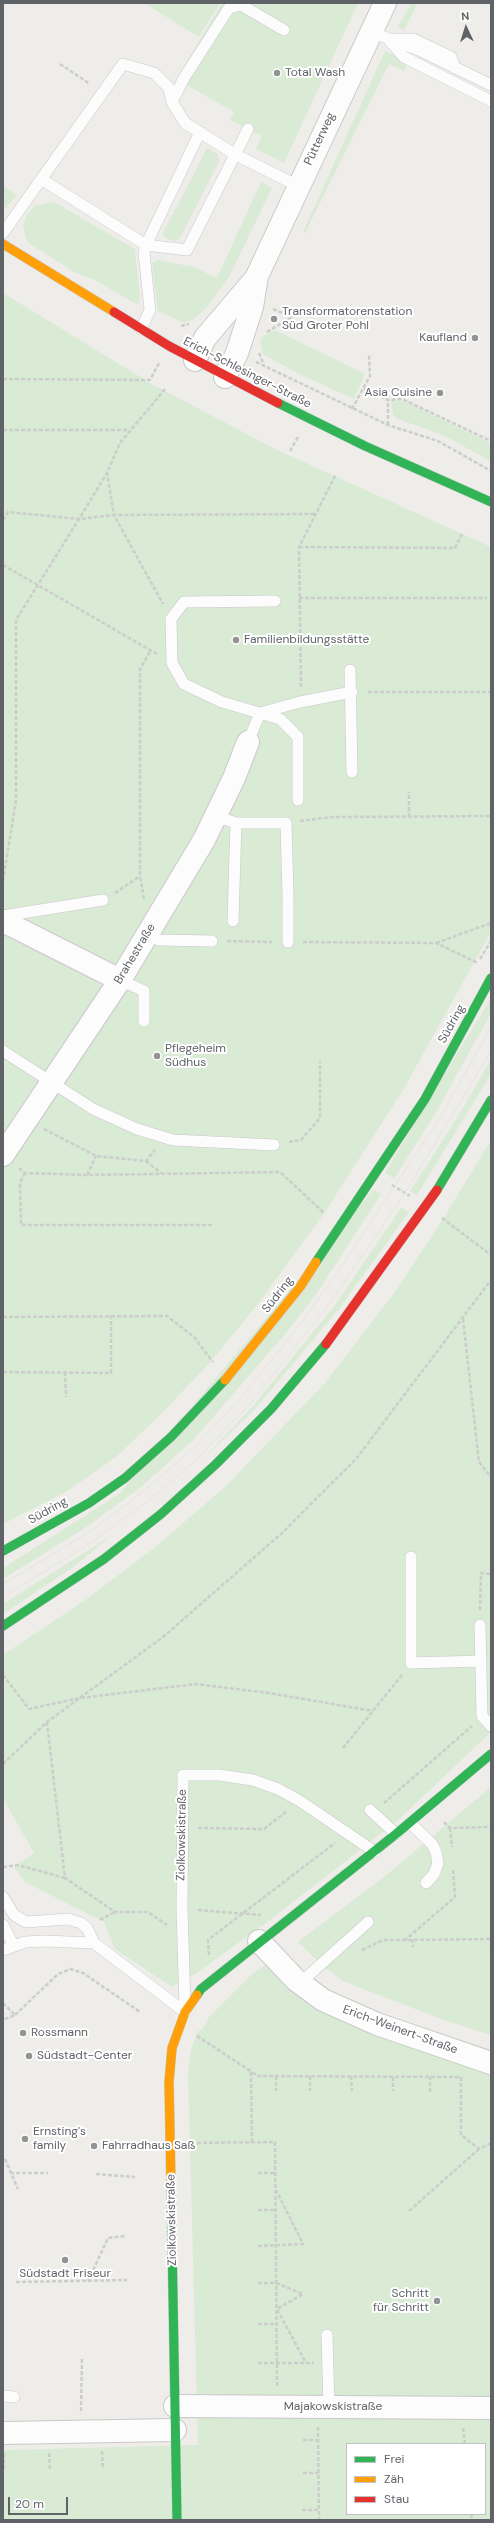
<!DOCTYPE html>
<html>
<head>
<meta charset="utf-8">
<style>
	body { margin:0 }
	#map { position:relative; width:494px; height:2523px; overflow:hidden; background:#efede9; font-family:"DM Sans",sans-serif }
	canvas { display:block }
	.frame { position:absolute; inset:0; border:4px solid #5f6368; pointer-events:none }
	.legend { position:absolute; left:346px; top:2443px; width:140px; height:72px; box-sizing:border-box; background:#fff; border:1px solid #bfc1c3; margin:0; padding:5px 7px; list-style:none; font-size:12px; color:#5f6368 }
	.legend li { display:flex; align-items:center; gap:8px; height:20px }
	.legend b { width:20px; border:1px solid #bfc1c3 }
	.north { position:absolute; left:446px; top:8px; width:40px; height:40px; -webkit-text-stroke:3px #fff; paint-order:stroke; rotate:356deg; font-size:11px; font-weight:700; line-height:16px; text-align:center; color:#5f6368 }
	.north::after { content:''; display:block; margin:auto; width:14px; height:18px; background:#5f6368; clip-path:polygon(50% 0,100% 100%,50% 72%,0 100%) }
	.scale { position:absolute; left:8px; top:2497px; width:60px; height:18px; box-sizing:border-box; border:2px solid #5f6368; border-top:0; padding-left:5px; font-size:12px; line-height:14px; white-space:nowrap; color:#5f6368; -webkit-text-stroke:3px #fff; paint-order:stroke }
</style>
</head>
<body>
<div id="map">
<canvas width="494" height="2523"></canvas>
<div class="frame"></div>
<ul class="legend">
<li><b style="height:5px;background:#30b455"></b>Frei</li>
<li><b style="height:5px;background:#ff9f0a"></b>Zäh</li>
<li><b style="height:5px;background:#e5322d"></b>Stau</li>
</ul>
<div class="north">N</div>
<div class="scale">20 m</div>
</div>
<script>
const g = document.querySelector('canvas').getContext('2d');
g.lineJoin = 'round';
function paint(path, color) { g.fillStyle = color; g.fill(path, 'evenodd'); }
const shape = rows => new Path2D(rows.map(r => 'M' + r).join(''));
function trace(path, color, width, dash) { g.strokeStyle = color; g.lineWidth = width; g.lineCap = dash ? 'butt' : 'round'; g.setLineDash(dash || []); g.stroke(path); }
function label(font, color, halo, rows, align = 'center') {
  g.font = font + ' "DM Sans",sans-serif'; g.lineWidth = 4; g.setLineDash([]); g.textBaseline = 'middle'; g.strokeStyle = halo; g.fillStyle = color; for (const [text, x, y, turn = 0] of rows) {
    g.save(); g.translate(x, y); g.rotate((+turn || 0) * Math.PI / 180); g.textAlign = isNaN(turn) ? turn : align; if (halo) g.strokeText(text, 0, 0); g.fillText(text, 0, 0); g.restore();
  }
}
paint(shape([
	[144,3,220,3,199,37],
	[222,3,358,3,284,163,256,149,262,136,230,120,234,112,187,85,189,81,179,75],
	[411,3,418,3,404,30,398,27],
	[385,51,405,60,407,64,404,71,389,64,305,233,303,232],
	[207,148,218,154,219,162,180,238,176,241,170,240,162,235],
	[261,182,272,188,229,277,207,307,194,319,185,323,158,311,152,263,157,260,194,267,217,278],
	[3,185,17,195,3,211],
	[54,202,135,249,140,300,138,305,93,279,76,273,27,242,23,226,27,215,34,206],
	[3,293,150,383,275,449,491,547,491,932,403,1090,325,1212,257,1305,213,1359,164,1411,116,1457,67,1491,3,1524],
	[275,330,365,374,354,399,295,372,263,354,260,342,262,337],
	[391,400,405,402,491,443,491,461,445,436,398,419,393,415],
	[491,998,491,1013,435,1114,394,1179,385,1173],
	[491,1059,491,1074,417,1195,410,1191,456,1120],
	[491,1140,491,1732,398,1820,270,1920,195,1974,172,1987,115,1949,104,1922,25,1882,14,1867,34,1853,3,1798,3,1655,84,1601,153,1549,226,1486,325,1383,395,1292,443,1219],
	[374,1189,381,1194,317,1293,286,1333,194,1439,141,1487,85,1528,3,1579,3,1568,119,1494],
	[401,1208,409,1212,338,1310,255,1409,200,1462,254,1405,335,1305],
	[111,1536,76,1565,3,1614,3,1604],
	[491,1787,491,2035,441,2019,343,1981,323,1966,298,1942,389,1873],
	[265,1965,289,1985,491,2070,491,2520,3,2520,3,2450,198,2445,188,2072,191,2050,198,2031,202,2030,209,2017,249,1977],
	[347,2444,485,2444,485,2514,347,2514]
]), '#d9ead5');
const lane = shape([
	[284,30,241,5,229,8,184,78,172,102,185,123,236,155,298,186],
	[371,32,419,50,491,85],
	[396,39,413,39,451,57,455,68],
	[389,40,404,57,491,101],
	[41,179,146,245,187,250,248,129],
	[3,233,123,64,154,73,169,88,172,102],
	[141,329,150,310,144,253,146,245,200,132],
	[275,601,184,602,171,619,172,663,184,684,222,702,280,719,298,737,298,800],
	[350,670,352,772],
	[248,742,260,713,300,702,352,692],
	[215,816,236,823,286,823,288,895],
	[288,899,288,942],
	[3,916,103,900],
	[233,921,236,823],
	[148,933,159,940,212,941],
	[120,980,144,991,144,1021],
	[3,1051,93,1109,137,1129,173,1140,274,1145],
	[411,1557,411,1663,481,1661],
	[480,1625,482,1716,491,1726],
	[370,1810,396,1834],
	[410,1823,432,1844,436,1852,438,1863,434,1874,426,1883],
	[3,1897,14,1915,26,1922,68,1919,81,1923,87,1928,94,1943],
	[3,1925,14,1946],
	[3,1950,25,1942,44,1941,94,1943,185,2012],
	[300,1983,368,1922],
	[185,2008,182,1909,183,1775,219,1775,253,1780,278,1789,300,1801,375,1852],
	[327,2335,329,2407],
	[3,2396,14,2397]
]);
const street = shape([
	[195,360,205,338,257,277],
	[225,377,237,353,252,307,257,276,385,3],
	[3,921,120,980],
	[3,1155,120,980,204,840,234,778,248,742],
	[259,1941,296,1980,323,2000,377,2024,491,2063],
	[175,2406,491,2408],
	[3,2433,175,2430]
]);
const fast = shape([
	[278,403,365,446,491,502],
	[437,1190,491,1100],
	[316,1262,425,1099,491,978],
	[3,1551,89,1503,125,1478,171,1437,225,1380],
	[3,1626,104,1559,161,1514,215,1465,271,1409,326,1344],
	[197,1995,201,1989,396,1834,491,1754],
	[171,2184,177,2520]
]);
const slow = shape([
	[3,244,114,312],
	[225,1380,300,1287,316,1262],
	[171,2184,169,2082,172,2048,185,2012,197,1995]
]);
const jam = shape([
	[114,312,169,346,278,403],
	[326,1344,437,1190]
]);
trace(lane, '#c9c9c9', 12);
trace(street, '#c9c9c9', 24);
trace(fast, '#cbcbcb', 10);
trace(slow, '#cbcbcb', 10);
trace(jam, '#cbcbcb', 10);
trace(shape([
	[60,64,90,84],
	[273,309,292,317],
	[181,326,189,324],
	[267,332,292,317],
	[259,353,264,365],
	[256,362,388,425,438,441,491,471],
	[3,379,150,380,159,363],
	[165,389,120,443,107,473,114,515,315,514],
	[364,389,388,400,402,399,491,441],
	[352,409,370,376,369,355],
	[388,425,388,400],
	[3,430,129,430],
	[290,451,298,437],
	[3,520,8,512,79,519,107,473],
	[299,547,455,548,463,532],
	[3,565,157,654],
	[299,598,487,598],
	[301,687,299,547,336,474],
	[368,692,491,692],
	[409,817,409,792],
	[300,821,332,817,491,816],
	[3,881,16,800,16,620,79,519,114,515,163,604],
	[115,893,140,876],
	[144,899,140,876,140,669,151,650],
	[227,941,272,942],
	[303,942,436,943,478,963],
	[436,943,491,923],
	[480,959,491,941],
	[44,1129,96,1156,146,1161,155,1150],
	[289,1142,301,1140,320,1118,320,1061],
	[146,1161,161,1173],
	[19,1168,25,1173,87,1175,280,1172,324,1213],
	[25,1173,20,1183,21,1225,213,1225],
	[87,1175,96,1156],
	[392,1185,410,1196],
	[442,1218,491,1255],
	[3,1317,167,1316,194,1337,213,1362],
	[463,1319,479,1462,491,1477],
	[3,1372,111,1373,111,1315],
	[65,1372,66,1397],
	[480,1610,481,1573,491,1574],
	[3,1675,29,1709,80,1698,196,1684,269,1693,373,1711],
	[47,1722,65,1878,115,1912,148,1912,167,1925],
	[343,1748,402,1675],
	[3,1764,47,1722,163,1637,282,1533,356,1459,491,1280],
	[384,1803,472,1726],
	[444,1822,450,1828,491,1827],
	[198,1828,264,1829,287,1811],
	[450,1828,452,1847],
	[3,1867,18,1865,65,1878],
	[453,1870,455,1897,405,1940,491,1939],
	[198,1910,261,1915],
	[100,1920,115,1912],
	[412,1939,413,1947],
	[491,1939,491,1951],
	[362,1950,383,1940,405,1940],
	[209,1955,208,1940,335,1843],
	[3,2003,15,2015,3,2020],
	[15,2015,58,1974,71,1969,83,1973,140,2012],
	[197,2036,258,2076,461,2077,461,2135,479,2149,491,2143],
	[251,2072,252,2142],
	[276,2076,276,2091],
	[310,2076,310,2091],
	[351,2076,352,2091],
	[393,2077,393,2091],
	[430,2092,430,2077],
	[191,2143,275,2142,277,2386],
	[5,2159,18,2189],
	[10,2173,48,2173],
	[258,2173,275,2173],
	[96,2174,135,2177],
	[258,2210,276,2210],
	[409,2211,479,2149],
	[258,2246,303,2244,276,2190],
	[88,2281,108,2238,126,2236],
	[16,2282,127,2280],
	[258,2283,276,2283,303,2294,277,2309,306,2363],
	[258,2324,277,2324],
	[258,2363,314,2363],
	[81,2411,82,2357],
	[318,2427,319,2520],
	[463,2428,465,2444],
	[303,2440,318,2440],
	[102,2451,103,2469],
	[4,2453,4,2471],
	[49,2453,50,2470],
	[303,2473,318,2473],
	[302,2510,319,2510],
	[471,2514,472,2520]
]), '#cbcecb', 2.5, [4, 2]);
trace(lane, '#fdfcfc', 11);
trace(street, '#fdfcfc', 22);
trace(fast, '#30b455', 9);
trace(slow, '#ff9f0a', 9);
trace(jam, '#e5322d', 9);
trace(shape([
	[3,1584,88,1533,146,1489,196,1446,238,1401,285,1344,340,1269,441,1116,491,1027],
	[3,1597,92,1542,151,1499,195,1461,251,1403,331,1302,405,1193,491,1051]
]), '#e4e4e4', 1);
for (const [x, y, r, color] of [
	[277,73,4,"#919395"],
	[274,319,4,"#919395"],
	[475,338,4,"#919395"],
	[440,393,4,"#919395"],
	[236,640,4,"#919395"],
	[157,1056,4,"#919395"],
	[23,2033,4,"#919395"],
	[29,2056,4,"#919395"],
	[25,2139,4,"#919395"],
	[94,2146,4,"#919395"],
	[65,2260,4,"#919395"],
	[437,2301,4,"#919395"]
]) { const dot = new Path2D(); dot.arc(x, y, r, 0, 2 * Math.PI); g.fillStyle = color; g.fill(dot); trace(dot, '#fff', 1.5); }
label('12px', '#5f6368', '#fff', [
	["Total Wash",285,73],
	["Transformatorenstation",282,312],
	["Süd Groter Pohl",282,326],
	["Kaufland",467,338,"right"],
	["Asia Cuisine",432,393,"right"],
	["Familienbildungsstätte",244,640],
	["Pflegeheim",165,1049],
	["Südhus",165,1063],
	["Rossmann",31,2033],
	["Südstadt-Center",37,2056],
	["Ernsting's",33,2132],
	["family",33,2146],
	["Fahrradhaus Saß",102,2146],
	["Südstadt Friseur",65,2274,"center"],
	["Schritt",429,2294,"right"],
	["für Schritt",429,2308,"right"]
], 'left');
label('12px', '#5f6368', '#fff', [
	["Pütterweg",320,139,-65],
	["Erich-Schlesinger-Straße",247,373,27],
	["Brahestraße",135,954,-59],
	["Südring",452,1024,-61],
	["Südring",278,1295,-52],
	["Südring",48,1511,-29],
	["Ziolkowskistraße",182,1835,-89],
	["Erich-Weinert-Straße",400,2030,20],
	["Ziolkowskistraße",172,2220,-91],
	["Majakowskistraße",333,2407]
]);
</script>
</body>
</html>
